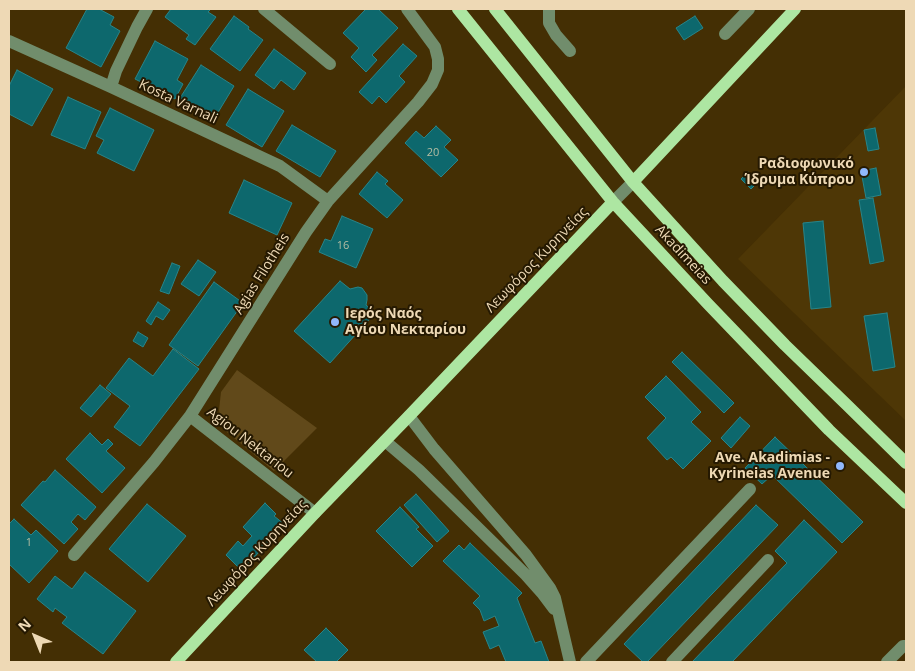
<!DOCTYPE html>
<html>
<head>
<meta charset="utf-8">
<style>
	body { margin:0 }
	#map { position:relative; width:915px; height:671px; overflow:hidden; background:#442f04; font-family:"Open Sans",sans-serif }
	canvas { display:block }
	.frame { position:absolute; inset:0; border:10px solid #eed9b5; pointer-events:none }
	.north { position:absolute; left:10px; top:611px; width:50px; height:50px; -webkit-text-stroke:4px #251902; paint-order:stroke; rotate:316deg; font-size:14px; font-weight:700; line-height:20px; text-align:center; color:#eed9b5 }
	.north::after { content:''; display:block; margin:auto; width:18px; height:22px; background:#eed9b5; clip-path:polygon(50% 0,100% 100%,50% 72%,0 100%) }
</style>
</head>
<body>
<div id="map">
<canvas width="915" height="671"></canvas>
<div class="frame"></div>
<div class="north">N</div>
</div>
<script>
const g = document.querySelector('canvas').getContext('2d');
g.lineJoin = 'round';
function paint(path, color) { g.fillStyle = color; g.fill(path, 'evenodd'); }
const shape = rows => new Path2D(rows.map(r => 'M' + r).join(''));
function trace(path, color, width, dash) { g.strokeStyle = color; g.lineWidth = width; g.lineCap = dash ? 'butt' : 'round'; g.setLineDash(dash || []); g.stroke(path); }
function label(font, color, halo, rows, align = 'center') {
  g.font = font + ' "Open Sans",sans-serif'; g.lineWidth = 4; g.setLineDash([]); g.textBaseline = 'middle'; g.strokeStyle = halo; g.fillStyle = color; for (const [text, x, y, turn = 0] of rows) {
    g.save(); g.translate(x, y); g.rotate((+turn || 0) * Math.PI / 180); g.textAlign = isNaN(turn) ? turn : align; if (halo) g.strokeText(text, 0, 0); g.fillText(text, 0, 0); g.restore();
  }
}
paint(shape([
	[906,86,906,421,738,259]
]), '#4e3706');
paint(shape([
	[237,370,317,428,274,471,222,428,219,410,221,392]
]), '#61491a');
const building = shape([
	[87,9,99,9,114,17,110,25,120,31,101,67,66,48,87,9],
	[171,9,211,9,208,12,216,17,195,45,186,39,189,35,165,17,171,9],
	[366,9,378,9,398,28,372,55,377,60,366,72,351,57,359,48,343,33,366,9],
	[234,16,249,27,248,29,263,40,240,71,210,49,234,16],
	[695,16,703,28,684,40,676,28,695,16],
	[155,41,188,59,177,80,183,84,175,99,135,79,155,41],
	[403,44,417,56,399,76,405,82,386,103,379,96,372,104,359,92,403,44],
	[274,49,306,73,294,90,281,80,274,89,255,75,274,49],
	[201,65,234,86,214,119,180,98,201,65],
	[17,70,53,89,32,126,9,114,9,86,17,70],
	[248,89,284,111,262,147,226,125,248,89],
	[68,97,101,112,85,149,51,135,68,97],
	[110,108,154,130,134,171,97,153,104,140,96,136,110,108],
	[292,125,336,151,320,177,276,151,292,125],
	[436,126,451,140,444,147,458,160,441,177,405,143,416,131,424,138,436,126],
	[875,128,879,149,868,151,864,130,875,128],
	[876,168,881,195,866,198,861,171,876,168],
	[377,172,388,181,385,184,403,200,387,218,359,194,377,172],
	[748,172,758,182,751,189,741,179,748,172],
	[244,180,292,203,277,235,229,213,244,180],
	[873,198,884,261,870,264,859,200,873,198],
	[342,216,373,229,356,268,319,252,325,239,331,241,342,216],
	[823,221,831,307,811,309,803,223,823,221],
	[198,260,216,272,199,296,181,284,198,260],
	[172,263,180,266,169,294,160,291,172,263],
	[340,281,350,289,358,287,362,288,367,295,367,300,366,305,375,313,330,363,294,331,340,281],
	[214,282,243,303,198,366,169,345,214,282],
	[158,302,170,310,163,320,156,316,151,325,146,321,158,302],
	[887,313,895,367,873,371,864,316,887,313],
	[138,332,148,338,143,347,133,341,138,332],
	[173,349,199,369,140,446,114,427,130,406,106,388,129,358,153,376,173,349],
	[682,352,734,403,724,413,672,362,682,352],
	[666,376,701,412,691,422,711,441,683,469,671,457,667,460,647,438,666,418,645,397,666,376],
	[100,385,111,394,91,417,80,408,100,385],
	[740,417,750,426,731,448,721,438,740,417],
	[90,433,102,445,108,439,113,444,106,451,125,468,102,493,66,459,90,433],
	[775,437,863,522,842,543,772,475,762,484,745,468,775,437],
	[55,470,96,507,85,520,78,514,71,522,78,529,64,544,21,505,43,481,45,482,55,470],
	[416,494,449,531,437,542,404,505,416,494],
	[265,503,276,514,274,516,284,524,242,571,226,555,238,541,243,546,252,536,243,527,265,503],
	[147,504,186,536,148,582,109,549,147,504],
	[756,505,778,525,647,662,643,662,624,644,756,505],
	[400,507,419,527,416,529,433,546,412,567,376,531,400,507],
	[14,519,31,535,36,530,58,551,29,583,9,564,9,524,14,519],
	[804,520,837,552,732,662,692,662,787,563,775,551,804,520],
	[470,543,522,593,517,598,522,611,523,613,535,643,541,641,549,662,506,662,499,645,490,649,483,632,499,626,495,616,484,621,480,610,473,603,480,596,443,561,459,545,464,550,470,543],
	[85,572,136,611,103,654,62,623,67,617,55,608,53,612,37,599,55,576,72,589,85,572],
	[326,628,348,650,336,662,317,662,304,650,326,628]
]);
paint(building, '#0d686d');
trace(building, '#27858a', 1);
trace(shape([
	[264,9,330,64],
	[549,9,549,23,556,35,570,51],
	[725,34,749,9],
	[9,41,111,87,280,166,328,201],
	[111,87,116,71,137,27,147,9],
	[613,202,633,182],
	[190,416,315,513],
	[409,416,434,449,526,555,550,588,555,598,570,662],
	[385,441,419,470,526,575,542,593,554,609],
	[74,555,154,462,190,416,306,232,328,201,418,102,432,84,438,70,438,59,435,47,407,9],
	[586,662,750,489],
	[672,662,768,560],
	[887,662,903,646,906,646]
]), '#718d6c', 12);
trace(shape([
	[458,9,613,202,708,304,829,430,906,503],
	[495,9,633,182,723,281,785,345,848,406,906,463],
	[633,182,795,9],
	[176,662,315,513,409,416,613,202]
]), '#ade6a2', 12);
for (const [x, y, r, color] of [
	[864,172,5,"#90b8fd"],
	[335,322,5,"#90b8fd"],
	[840,466,5,"#90b8fd"]
]) { const dot = new Path2D(); dot.arc(x, y, r, 0, 2 * Math.PI); g.fillStyle = color; g.fill(dot); trace(dot, '#251902', 2); }
label('11px', '#b6bda3', null, [
	["20",433,153],
	["16",343,246],
	["1",29,543]
]);
label('14px', '#eed9b5', '#251902', [
	["Kosta Varnali",178,102,25],
	["Akadimeias",683,255,47],
	["Λεωφόρος Κυρηνείας",537,260,-46],
	["Agias Filotheis",262,274,-58],
	["Agiou Nektariou",250,443,38],
	["Λεωφόρος Κυρηνείας",257,553,-47]
]);
label('bold 14px', '#eed9b5', '#251902', [
	["Ραδιοφωνικό",854,164],
	["Ίδρυμα Κύπρου",854,180],
	["Ιερός Ναός",345,314,"left"],
	["Αγίου Νεκταρίου",345,330,"left"],
	["Ave. Akadimias -",830,458],
	["Kyrineias Avenue",830,474]
], 'right');
</script>
</body>
</html>
